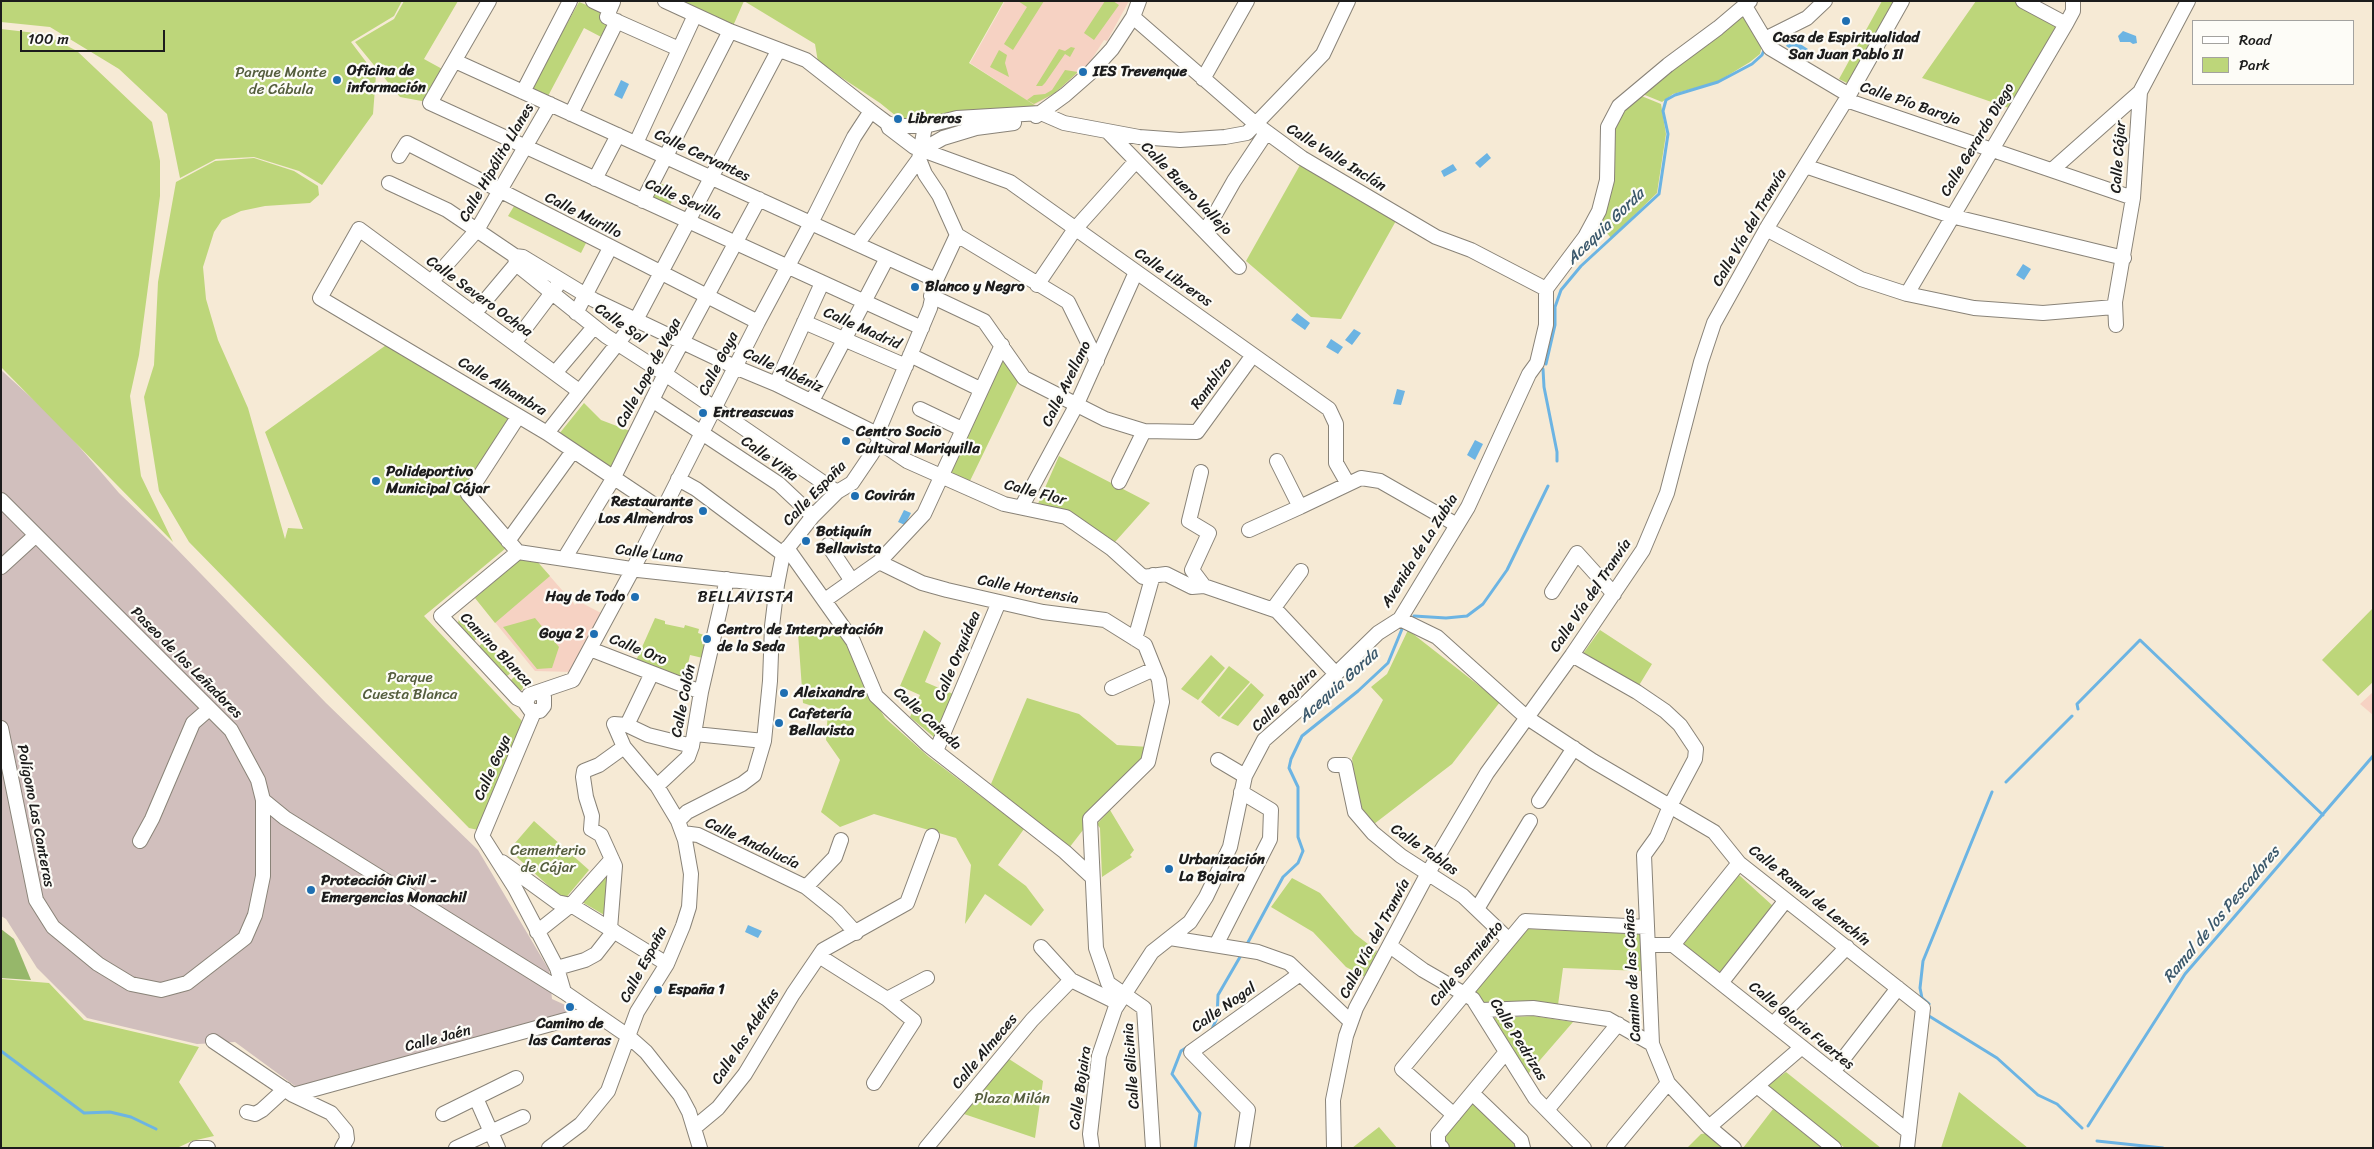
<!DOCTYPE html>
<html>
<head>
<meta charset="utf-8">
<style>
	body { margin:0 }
	#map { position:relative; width:2374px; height:1149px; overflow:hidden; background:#f6ead5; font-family:Sriracha,sans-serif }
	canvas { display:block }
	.frame { position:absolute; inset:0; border:2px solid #1c1c1c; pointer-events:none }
	.legend { position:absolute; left:2192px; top:20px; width:162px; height:65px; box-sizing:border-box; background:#fdfcf7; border:1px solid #a3a29f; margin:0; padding:6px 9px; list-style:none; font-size:15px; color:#1c1c1c }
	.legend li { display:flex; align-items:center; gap:10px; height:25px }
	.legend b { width:25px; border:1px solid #a3a29f }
	.scale { position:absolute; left:20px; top:30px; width:145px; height:22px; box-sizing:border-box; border:2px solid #1c1c1c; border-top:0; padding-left:6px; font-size:15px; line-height:18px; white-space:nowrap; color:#1c1c1c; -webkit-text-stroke:4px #fdfcf7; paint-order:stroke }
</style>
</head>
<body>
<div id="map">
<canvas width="2374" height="1149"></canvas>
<div class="frame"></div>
<ul class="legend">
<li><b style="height:6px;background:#fff"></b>Road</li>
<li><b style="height:14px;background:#bdd67a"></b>Park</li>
</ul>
<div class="scale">100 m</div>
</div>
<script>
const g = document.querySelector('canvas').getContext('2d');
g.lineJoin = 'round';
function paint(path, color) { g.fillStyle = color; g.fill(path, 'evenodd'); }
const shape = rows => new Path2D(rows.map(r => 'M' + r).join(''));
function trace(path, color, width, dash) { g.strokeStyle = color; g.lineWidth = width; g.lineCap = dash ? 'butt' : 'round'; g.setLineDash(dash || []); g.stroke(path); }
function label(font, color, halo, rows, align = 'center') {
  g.font = font + ' Sriracha,sans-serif'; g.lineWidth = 4.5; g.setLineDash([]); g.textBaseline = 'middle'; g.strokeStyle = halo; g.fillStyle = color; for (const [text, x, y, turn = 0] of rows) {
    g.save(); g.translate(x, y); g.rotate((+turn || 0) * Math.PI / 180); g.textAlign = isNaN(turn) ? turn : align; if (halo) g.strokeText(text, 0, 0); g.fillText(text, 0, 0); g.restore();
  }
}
paint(shape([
	[1005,1,1129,1,1107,41,1104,40,1090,62,1055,93,1034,105,970,63],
	[535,559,575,605,578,601,603,614,573,672,535,671,475,598],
	[2373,692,2373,715,2360,704]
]), '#f6d2c3');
paint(shape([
	[1,370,58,422,119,493,172,544,326,703,478,850,549,970,552,999,583,1013,299,1089,235,1042,197,1044,87,1018,37,968,6,919,1,916]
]), '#d1bfbd');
paint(shape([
	[1,1,402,1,394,16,351,42,376,75,373,114,322,185,299,171,254,157,216,159,180,178,167,114,119,69,50,27,1,22],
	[404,1,458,1,424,59,444,70,427,102,400,97,355,42,394,19],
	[680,1,1004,1,969,63,1036,106,906,124,880,103,818,62,815,44,744,1,733,26],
	[1018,1,1044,1,1013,50,1004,44,1027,7],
	[1105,1,1113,1,1119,5,1094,40,1084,33],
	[1882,1,1894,1,1849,84,1839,79],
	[1976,1,2014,1,2058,27,2009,108,1922,78],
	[579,2,602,11,611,25,605,39,584,28,547,98,530,90],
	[1746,13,1762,46,1760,54,1750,62,1717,82,1673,94,1662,102,1640,93],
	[1,29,44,34,77,51,152,122,160,161,160,196,139,355,130,396,141,476,173,542,1,367],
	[1071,47,1075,48,1070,57,1065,54,1045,83,1042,86,1036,86,1059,49,1065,51],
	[999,50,1007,55,1005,63,1009,77,990,67],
	[1065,70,1078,72,1055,93,1034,104,1027,100,1034,95,1045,94,1052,90],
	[1639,95,1661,104,1666,134,1657,193,1611,238,1599,223,1613,131,1623,111],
	[254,158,294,171,318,186,319,195,310,203,265,206,241,211,222,220,214,232,203,267,206,299,218,340,248,408,285,539,288,528,303,529,265,432,389,343,510,419,463,489,464,495,506,548,424,616,522,721,478,830,469,828,189,542,159,491,144,397,154,365,158,282,176,182,215,161],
	[1300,165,1397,219,1341,319,1311,317,1246,261],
	[660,183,677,191,668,209,651,201],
	[516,203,587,241,581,253,508,216],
	[1003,358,1019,380,968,485,947,475],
	[584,403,601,420,630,431,613,471,559,434],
	[1059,456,1150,503,1115,542,1099,531,1050,508,1037,506],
	[523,557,535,559,550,576,495,623,475,598],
	[2373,608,2373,682,2358,696,2322,660],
	[464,618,480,636,474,641,458,623,459,619],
	[535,618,559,647,552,668,537,669,503,627],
	[655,618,665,621,665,624,684,628,685,625,699,629,698,633,704,635,702,644,710,646,707,659,690,655,684,681,635,663],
	[924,630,941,643,925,682,953,694,935,738,910,717,920,695,900,686],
	[1408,630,1500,702,1452,764,1374,824,1358,806,1352,758,1383,700,1371,687,1387,674],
	[1600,630,1652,664,1638,687,1582,655],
	[798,633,843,634,858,673,885,718,929,757,1024,829,998,865,1026,886,1044,910,1031,926,985,894,965,924,971,865,956,838,874,814,840,827,821,812,840,760,826,740,828,711,803,703],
	[485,641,512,672,507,676,479,646],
	[1211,655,1225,668,1198,700,1181,689],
	[1229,666,1250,682,1219,717,1201,702],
	[516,675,524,685,522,690,518,691,509,682],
	[1251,683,1264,695,1238,726,1221,718],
	[1027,698,1079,714,1117,745,1149,747,1143,762,1085,815,1083,830,1069,848,991,784],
	[1110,810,1134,850,1130,855,1132,857,1102,877,1100,828,1097,824],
	[534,821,589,870,564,900,509,850],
	[610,871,606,916,582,902],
	[1739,875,1773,906,1721,975,1682,946],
	[1292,878,1320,893,1355,934,1377,951,1367,978,1346,967,1313,932,1271,907],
	[1528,929,1640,934,1642,971,1563,968,1558,1005,1485,1003,1475,992],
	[1,979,49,983,84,1020,199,1047,179,1082,214,1136,192,1141,177,1148,1,1148],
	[1533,1016,1573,1022,1528,1074,1494,1018],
	[1009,1059,1043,1081,1035,1138,961,1113],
	[1786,1072,1881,1148,1845,1148,1767,1086],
	[1959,1092,2028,1148,1941,1148],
	[1476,1103,1518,1143,1516,1148,1451,1148,1443,1141,1443,1137,1471,1104],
	[1773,1109,1822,1148,1743,1148],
	[1379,1127,1397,1148,1352,1148],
	[1710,1133,1727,1148,1687,1148,1701,1134]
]), '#bdd67a');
paint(shape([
	[1,929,14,939,31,980,1,978]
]), '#96b76a');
paint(shape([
	[2123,31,2136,36,2137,43,2133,44,2130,42,2120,42,2118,36],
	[1791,38,1808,49,1803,57,1786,46],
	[621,80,629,84,622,99,614,95],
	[1487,153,1491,158,1480,168,1475,163],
	[1453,164,1457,170,1444,177,1441,171],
	[2023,264,2031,269,2024,280,2016,275],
	[1297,313,1310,323,1305,330,1291,320],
	[1354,329,1361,333,1352,345,1345,340],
	[1331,339,1343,347,1338,354,1326,347],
	[1397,389,1405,391,1401,405,1393,404],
	[1475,440,1483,444,1475,460,1467,455],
	[904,510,911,513,905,525,898,522],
	[748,925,762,931,758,938,745,932]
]), '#6cb4e3');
trace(shape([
	[1546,364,1555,325,1555,307,1561,290,1581,266,1659,194,1668,134,1663,111,1666,100,1675,95,1718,82,1752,64,1762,55,1765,48],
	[1543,369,1544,387,1557,452,1557,461],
	[1414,616,1446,618,1467,616,1483,604,1507,570,1548,486],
	[2078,709,2077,704,2140,640,2323,815],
	[2006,782,2072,716],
	[1246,946,1283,877,1298,863,1303,851,1298,837,1298,787,1289,768,1291,759,1302,736,1358,691,1388,663,1402,629],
	[1929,1004,1922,998,1920,988,1923,961,1992,792],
	[1929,1016,1997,1058,2038,1095,2057,1104,2082,1128],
	[1212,1029,1217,1018,1218,995,1240,957],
	[1189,1046,1181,1051,1172,1074,1200,1113,1195,1148],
	[1,1051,84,1113,110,1112,131,1117,156,1129],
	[2088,1126,2185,974,2373,756],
	[2097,1141,2163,1148]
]), '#6cb4e3', 3);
const minor = shape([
	[489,1,430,103,922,328],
	[593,1,610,9,613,2],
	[665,1,730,31,806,60,871,111,887,123,896,126],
	[2023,1,2066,24],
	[1745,6,1770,48,1849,95],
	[610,9,607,17,679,49],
	[1133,17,1257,125,1302,158,1436,237,1471,250,1546,289],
	[1765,39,1807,18,1825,1],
	[455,61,936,280],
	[1203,79,1247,1],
	[523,92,570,1],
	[1846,100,2133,198],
	[571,114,617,21],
	[1036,116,1065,95,1089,74,1112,49,1133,17,1139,1],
	[887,123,889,128,914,147,1010,182,1329,409,1336,424,1336,463,1348,484],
	[898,126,925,126,957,118,1041,113,1064,123,1139,137,1180,140,1225,137,1247,133,1323,54,1348,1],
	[1109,133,1239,267],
	[636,143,695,15],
	[922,150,943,138,976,128,1014,123],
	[399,156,407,143,758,322],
	[1805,166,1951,216,2124,258],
	[2052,170,2140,92],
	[595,179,618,135],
	[389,183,447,210,515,256,516,264,606,336,665,374,837,492],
	[643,201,730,31],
	[1766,229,1861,279,1907,294,1974,308,2043,313,2114,307],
	[1205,232,1234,181,1266,133],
	[957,235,1068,302,1097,361],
	[857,244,919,159],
	[515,256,523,257,594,300,735,367,776,384,877,434],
	[431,282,477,230,550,104],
	[1037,285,1075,229,1136,161],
	[1907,294,2066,24,2073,11,2073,1],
	[931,296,984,321,1024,378,1105,419,1144,431,1197,432,1253,355],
	[576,313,610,248],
	[474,314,516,264],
	[804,322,906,366],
	[2116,325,2115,302,2133,198,2140,92,2188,1],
	[514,343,557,286],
	[910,355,980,389],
	[555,373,594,327],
	[776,384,822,283],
	[579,391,359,229,320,298,547,433,662,510],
	[652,400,779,484,813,516],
	[812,401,887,258],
	[920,409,962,429],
	[518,417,468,494,518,552],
	[547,433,636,320,778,51],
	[879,442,907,461,1004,504,1066,517,1112,549,1143,577,1166,574,1192,587,1204,586,1277,611,1336,674],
	[1277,461,1300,507,1361,478,1380,481,1457,525],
	[1201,472,1189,521,1209,533,1192,570,1204,586],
	[678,479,696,489,783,554],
	[1119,482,1144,431],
	[1,500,231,730,258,780,263,800,285,818,564,992,628,1036,646,1052,680,1095,689,1112,700,1148],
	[1022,506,1076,406,1136,272],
	[1249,530,1300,507],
	[508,541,573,451],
	[828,545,852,581],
	[787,548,853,641,876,696,928,745,1065,852,1091,876],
	[518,552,638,570,777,585],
	[518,552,441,616,517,698,526,702],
	[564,559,613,479,665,374,759,199],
	[879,562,922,583,947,590,1043,612,1105,620,1145,645,1159,680,1162,702,1148,762,1090,819,1096,948,1108,983,1144,1008,1153,1148],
	[1,567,36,535],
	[1552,592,1577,553,1614,594],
	[825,600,879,562,924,514,1002,345],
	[1273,609,1301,571],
	[1400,619,1437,637,1526,717,1593,761,1714,832,1739,863,1923,1008,1907,1148],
	[1135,639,1153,575],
	[590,649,701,692],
	[1572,655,1637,692,1665,711,1680,725,1696,749,1695,759,1670,806,1657,837,1644,855,1652,1044,1668,1083,1709,1127,1734,1148],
	[1112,688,1154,669],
	[539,693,544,697,544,706,540,711,531,711,526,704,529,695,573,680,633,569,758,322,811,223,854,137,871,111],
	[534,712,482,836,515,888,557,968,564,992],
	[627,725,652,673],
	[1,728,36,900,53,927,98,964,131,984,161,990,187,983,245,938,255,915,263,876,263,800],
	[695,734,764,741],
	[936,751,999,602],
	[1218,760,1245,776],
	[1335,765,1345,765,1355,812,1373,833,1401,856,1463,896,1509,940],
	[657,786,688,757,692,746,701,692,727,579],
	[1539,801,1574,748],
	[678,821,657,786,624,747,614,724,627,725,648,735,692,746],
	[683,833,698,835,806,887,837,912,856,933],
	[140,841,152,819,193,723,209,709],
	[502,862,557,902,571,905,667,964],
	[806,887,835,857,841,840],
	[1477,909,1530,821],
	[610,929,615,866,601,835,591,829,592,816,586,797,583,777,584,771,599,765,624,747],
	[537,932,571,905,612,859],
	[1170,938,1258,952,1289,963,1350,1021],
	[1216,945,1270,839,1271,810,1241,792],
	[1648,945,1673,945,1739,863],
	[1673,945,1909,1132],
	[1390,946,1423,970,1473,999,1535,1098,1584,1148],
	[1041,947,1071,980,1118,1003],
	[819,956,887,999,914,1021,874,1083],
	[557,968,585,960,596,954,614,931],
	[1721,983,1786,900],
	[887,999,927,978],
	[1482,1010,1533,1008,1608,1019,1652,1044],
	[1773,1024,1847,947],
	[213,1041,293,1095,331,1113,346,1131,347,1139,342,1148],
	[1833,1072,1898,988],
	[1757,1086,1834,1148],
	[1472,1093,1521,1140,1523,1148],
	[293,1095,591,1013],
	[476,1098,498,1148],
	[1547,1110,1618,1024],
	[247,1112,255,1114,262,1110,285,1089],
	[443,1114,516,1078],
	[1454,1115,1402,1069,1525,921,1647,927],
	[1709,1127,1802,1047],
	[694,1128,718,1108,745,1074,793,994,823,950,907,903,932,836],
	[196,1148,208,1148],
	[456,1148,523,1117],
	[549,1148,581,1124,608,1091,637,1012,667,964,683,926,689,907,691,874,685,840,678,821,687,812,742,784,754,775,764,741,770,681,772,626,777,585,783,554,813,516,837,492,852,483,871,455,879,442,877,434,930,308,936,280,957,235,939,195,925,174,919,159,925,126],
	[926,1148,1032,1020,1071,980],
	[1092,1148,1090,1134,1099,1056,1115,1009,1152,952,1190,922,1206,897,1230,847,1245,776,1264,740,1305,704,1378,633,1400,619,1468,507,1529,374,1537,363,1546,325,1546,289,1585,237,1599,211,1607,180,1608,127,1619,106,1668,65,1718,28,1750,1],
	[1242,1148,1248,1110,1191,1052,1300,974],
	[1334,1148,1333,1100,1346,1036,1356,1008,1428,873,1487,773,1572,655,1643,550,1667,493,1701,362,1714,323,1768,226,1849,95,1902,1],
	[1442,1148,1438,1144,1438,1134,1506,1052],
	[1614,1148,1668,1083]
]);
trace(minor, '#898378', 16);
trace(minor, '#fff', 14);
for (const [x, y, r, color] of [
	[1846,21,5,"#1f6fb2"],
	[1083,72,5,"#1f6fb2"],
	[337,80,5,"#1f6fb2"],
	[898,119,5,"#1f6fb2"],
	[915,287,5,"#1f6fb2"],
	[703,413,5,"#1f6fb2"],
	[846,441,5,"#1f6fb2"],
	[376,481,5,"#1f6fb2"],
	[855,496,5,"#1f6fb2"],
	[703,511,5,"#1f6fb2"],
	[806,541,5,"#1f6fb2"],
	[635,597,5,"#1f6fb2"],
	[594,634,5,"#1f6fb2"],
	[707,639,5,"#1f6fb2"],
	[784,693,5,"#1f6fb2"],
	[779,723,5,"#1f6fb2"],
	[1169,869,5,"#1f6fb2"],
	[311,890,5,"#1f6fb2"],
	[658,990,5,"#1f6fb2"],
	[570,1007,5,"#1f6fb2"]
]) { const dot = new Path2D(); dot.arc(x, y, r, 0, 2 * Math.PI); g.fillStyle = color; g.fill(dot); trace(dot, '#fdfcf7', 2); }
label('bold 15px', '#1c1c1c', '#fdfcf7', [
	["Casa de Espiritualidad",1846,38,"center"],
	["San Juan Pablo II",1846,55,"center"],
	["Oficina de",347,71],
	["información",347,88],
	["IES Trevenque",1093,72],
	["Libreros",908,119],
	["Blanco y Negro",925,287],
	["Entreascuas",713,413],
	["Centro Socio",856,432],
	["Cultural Mariquilla",856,449],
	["Polideportivo",386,472],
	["Municipal Cájar",386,489],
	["Covirán",865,496],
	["Restaurante",693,502,"right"],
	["Los Almendros",693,519,"right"],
	["Botiquín",816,532],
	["Bellavista",816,549],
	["Hay de Todo",625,597,"right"],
	["Centro de Interpretación",717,630],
	["de la Seda",717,647],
	["Goya 2",584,634,"right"],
	["Aleixandre",794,693],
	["Cafetería",789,714],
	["Bellavista",789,731],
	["Urbanización",1179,860],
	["La Bojaira",1179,877],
	["Protección Civil -",321,881],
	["Emergencias Monachil",321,898],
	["España 1",668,990],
	["Camino de",570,1024,"center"],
	["las Canteras",570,1041,"center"]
], 'left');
label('15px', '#545d3d', '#fdfcf7', [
	["Parque Monte",281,73],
	["de Cábula",281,90],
	["Parque",410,678],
	["Cuesta Blanca",410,695],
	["Cementerio",548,851],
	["de Cájar",548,868],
	["Plaza Milán",1012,1099]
]);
label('15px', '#1c1c1c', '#fdfcf7', [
	["Calle Pío Baroja",1910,104,19],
	["Calle Gerardo Diego",1978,140,-59],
	["Calle Cervantes",702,156,25],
	["Calle Cájar",2119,157,-86],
	["Calle Valle Inclán",1336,158,32],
	["Calle Hipólito Llanes",497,163,-60],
	["Calle Buero Vallejo",1186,189,46],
	["Calle Sevilla",683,200,24],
	["Calle Murillo",583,216,27],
	["Calle Vía del Tranvía",1750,228,-60],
	["Calle Libreros",1173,278,35],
	["Calle Severo Ochoa",479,297,36],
	["Calle Sol",620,324,35],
	["Calle Madrid",862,329,24],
	["Calle Goya",719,364,-63],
	["Calle Albéniz",783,371,25],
	["Calle Lope de Vega",649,373,-62],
	["Calle Avellano",1067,384,-64],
	["Ramblizo",1212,384,-54],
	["Calle Alhambra",502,387,31],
	["Calle Viña",769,459,36],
	["Calle Flor",1035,493,15],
	["Calle España",815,494,-46],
	["Avenida de La Zubia",1420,551,-58],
	["Calle Luna",649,554,7],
	["Calle Hortensia",1028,590,11],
	["Calle Vía del Tranvía",1591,596,-56],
	["Camino Blanca",496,650,46],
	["Calle Oro",638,650,22],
	["Calle Orquídea",958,656,-67],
	["Paseo de los Leñadores",186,663,45],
	["Calle Bojaira",1285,700,-44],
	["Calle Colón",684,701,-79],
	["Calle Cañada",927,719,42],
	["Calle Goya",493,768,-66],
	["Polígono Las Canteras",35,816,79],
	["Calle Andalucía",752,844,25],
	["Calle Tablas",1424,850,35],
	["Calle Ramal de Lenchín",1809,896,39],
	["Calle Vía del Tranvía",1375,939,-62],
	["Calle Sarmiento",1467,964,-50],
	["Calle España",644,965,-62],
	["Camino de las Cañas",1633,975,-93],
	["Calle Nogal",1224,1008,-35],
	["Calle Gloria Fuertes",1801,1026,39],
	["Calle las Adelfas",746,1037,-57],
	["Calle Jaén",438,1039,-15],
	["Calle Pedrizas",1518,1040,58],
	["Calle Almeces",985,1052,-50],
	["Calle Glicinia",1132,1066,-94],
	["Calle Bojaira",1081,1088,-82]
]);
label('italic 16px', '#3c596c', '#fdfcf7', [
	["Acequia Gorda",1606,227,-44],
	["Acequia Gorda",1339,686,-42],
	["Ramal de los Pescadores",2222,915,-50]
]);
g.letterSpacing = '1px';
label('16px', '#1c1c1c', '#fdfcf7', [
	["BELLAVISTA",746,598]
]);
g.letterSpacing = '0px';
</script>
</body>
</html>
